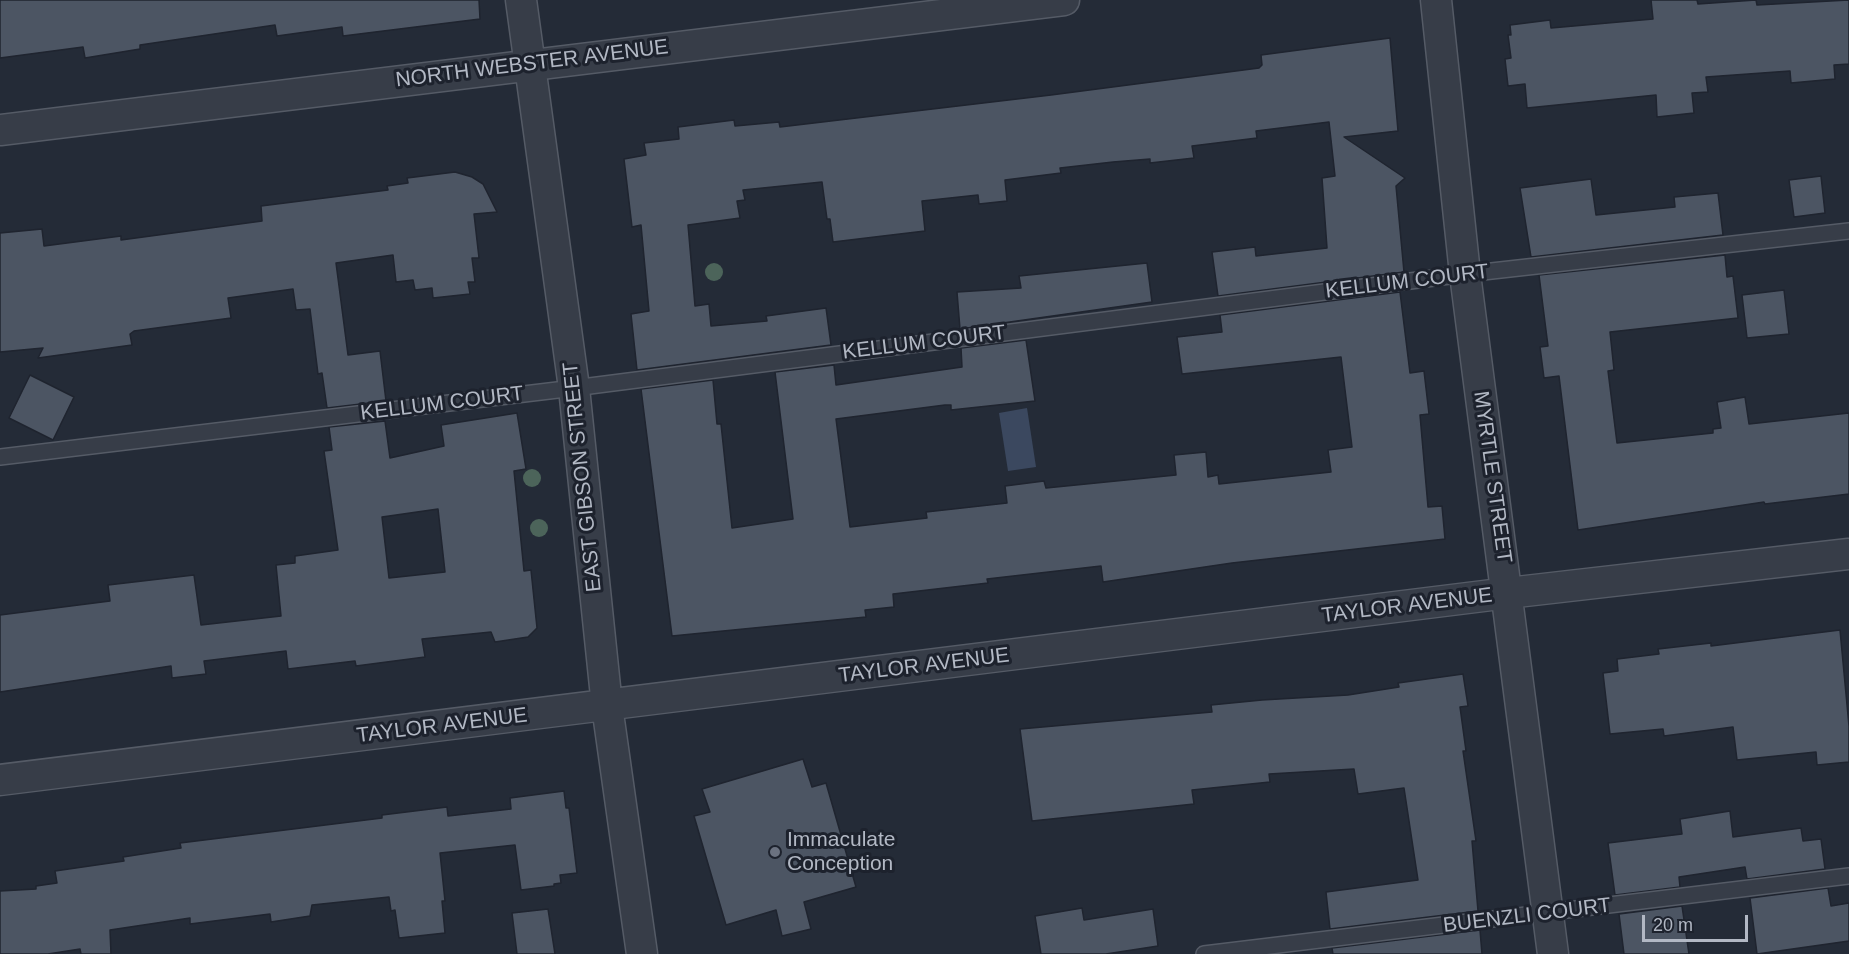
<!DOCTYPE html>
<html>
<head>
<meta charset="utf-8">
<style>
	body { margin:0 }
	#map { position:relative; width:1849px; height:954px; overflow:hidden; background:#242b37; font-family:Arial,sans-serif }
	canvas { display:block }
	.scale { position:absolute; left:1642px; top:915px; width:106px; height:27px; box-sizing:border-box; border:3px solid #b2b8c4; border-top:0; padding-left:8px; font-size:18px; line-height:21px; white-space:nowrap; color:#b2b8c4; -webkit-text-stroke:4px #1d222d; paint-order:stroke }
</style>
</head>
<body>
<div id="map">
<canvas width="1849" height="954"></canvas>
<div class="scale">20 m</div>
</div>
<script>
const g = document.querySelector('canvas').getContext('2d');
g.lineJoin = 'round';
function paint(path, color) { g.fillStyle = color; g.fill(path, 'evenodd'); }
const shape = rows => new Path2D(rows.map(r => 'M' + r).join(''));
function trace(path, color, width, dash) { g.strokeStyle = color; g.lineWidth = width; g.lineCap = dash ? 'butt' : 'round'; g.setLineDash(dash || []); g.stroke(path); }
function label(font, color, halo, rows, align = 'center') {
  g.font = font + ' Arial,sans-serif'; g.lineWidth = 6; g.setLineDash([]); g.textBaseline = 'middle'; g.strokeStyle = halo; g.fillStyle = color; for (const [text, x, y, turn = 0] of rows) {
    g.save(); g.translate(x, y); g.rotate((+turn || 0) * Math.PI / 180); g.textAlign = isNaN(turn) ? turn : align; if (halo) g.strokeText(text, 0, 0); g.fillText(text, 0, 0); g.restore();
  }
}
paint(shape([
	[1027,408,1036,467,1008,471,999,413]
]), '#3b485f');
const building = shape([
	[0,0,479,0,480,19,343,36,342,27,277,36,275,25,140,45,140,49,85,58,83,47,0,58,0,0],
	[1651,0,1697,0,1698,4,1756,0,1757,5,1849,0,1849,64,1834,65,1835,79,1791,83,1790,71,1706,77,1708,92,1692,93,1694,113,1657,117,1656,95,1527,108,1525,84,1508,86,1505,59,1511,58,1508,35,1511,35,1510,25,1550,20,1551,28,1653,19,1651,0],
	[1390,38,1398,131,1344,137,1405,178,1396,186,1404,272,1218,296,1212,252,1255,247,1256,256,1327,248,1322,178,1335,176,1329,122,1256,131,1257,138,1192,146,1194,158,1150,163,1150,159,1113,162,1060,168,1061,173,1005,180,1007,201,979,204,978,195,922,201,925,231,883,236,833,242,830,219,827,219,822,182,743,190,745,200,737,201,740,218,688,225,695,306,709,304,711,326,767,321,766,316,826,308,831,345,637,370,631,314,649,311,641,225,632,227,624,159,646,155,644,143,679,139,678,127,734,120,735,126,779,122,780,127,1051,95,1259,68,1262,65,1261,55,1390,38],
	[455,172,472,177,483,184,497,212,474,214,479,258,472,258,475,282,468,282,470,294,433,298,432,288,415,290,413,280,396,282,393,255,336,263,348,355,380,351,386,401,327,408,322,373,318,374,310,309,296,310,293,289,228,298,231,318,134,331,130,334,132,345,38,358,43,348,0,352,0,233,42,229,44,246,121,236,121,240,262,221,261,206,388,190,387,186,408,183,407,178,455,172],
	[1821,176,1825,213,1794,217,1789,180,1821,176],
	[1591,179,1596,215,1675,207,1674,197,1718,193,1723,235,1531,257,1520,188,1591,179],
	[1725,255,1727,277,1733,276,1738,318,1610,332,1614,370,1608,371,1617,443,1713,433,1713,429,1721,428,1717,402,1745,397,1749,424,1849,413,1849,494,1765,504,1764,502,1578,530,1559,376,1544,378,1540,347,1548,346,1539,275,1725,255],
	[1147,263,1152,302,960,329,957,292,1021,288,1019,276,1147,263],
	[1784,290,1789,334,1747,338,1742,295,1784,290],
	[1400,292,1410,373,1424,371,1429,414,1420,415,1428,507,1442,506,1445,539,1232,563,1103,582,1101,566,987,579,988,583,893,594,894,607,865,610,866,617,672,636,641,389,713,380,717,424,721,424,732,528,793,519,775,372,834,365,836,385,962,367,961,348,1026,340,1035,401,951,410,951,405,945,405,836,419,850,527,927,518,926,512,1007,503,1005,486,1044,481,1046,488,1176,475,1174,455,1206,452,1208,477,1218,475,1219,484,1331,472,1328,450,1352,447,1341,357,1182,374,1177,337,1222,332,1220,315,1400,292],
	[30,375,74,397,53,440,9,418,30,375],
	[517,413,526,469,514,471,524,571,531,570,537,628,528,637,495,642,491,632,422,639,425,657,356,666,355,661,288,669,286,651,204,661,206,674,172,678,171,666,0,692,0,615,110,601,108,585,194,575,201,625,281,616,276,565,295,563,295,556,338,550,324,451,332,450,329,427,385,421,390,458,444,446,441,425,517,413],
	[438,509,445,572,389,578,382,517,438,509],
	[1840,630,1849,726,1849,762,1817,765,1816,752,1737,760,1733,727,1664,736,1663,729,1610,734,1603,673,1618,671,1617,659,1659,654,1658,649,1711,643,1711,646,1840,630],
	[1463,674,1468,706,1460,707,1466,751,1463,751,1476,841,1472,841,1478,911,1330,929,1326,892,1418,880,1404,788,1358,794,1354,769,1269,774,1270,782,1192,790,1194,804,1032,821,1020,729,1212,712,1211,705,1262,700,1348,695,1399,687,1398,683,1463,674],
	[803,759,812,787,826,783,856,887,804,902,811,929,782,936,776,910,726,925,694,816,710,812,702,789,803,759],
	[564,791,566,808,569,808,577,873,560,875,561,883,554,884,554,886,521,890,515,845,440,853,445,901,442,901,445,933,399,938,395,910,391,911,389,897,312,905,310,916,271,922,270,914,190,924,190,918,110,930,111,954,81,954,80,949,48,954,0,954,0,891,36,889,36,886,57,883,55,871,124,861,123,857,181,848,180,843,382,818,382,815,447,807,448,816,511,809,510,798,564,791],
	[1730,811,1733,837,1801,828,1803,841,1821,839,1825,869,1747,879,1745,867,1679,877,1680,887,1615,895,1608,843,1682,834,1680,819,1730,811],
	[1828,888,1831,906,1849,903,1849,941,1757,954,1750,898,1828,888],
	[1682,906,1689,954,1624,954,1619,914,1682,906],
	[1082,908,1084,920,1153,909,1158,946,1106,954,1041,954,1035,916,1082,908],
	[548,909,555,954,517,954,512,913,548,909],
	[1480,930,1482,954,1333,954,1332,948,1480,930]
]);
paint(building, '#4c5563');
trace(building, '#1f242f', 1.5);
const lane = shape([
	[0,457,574,388,1465,274,1849,231],
	[1204,954,1849,876]
]);
const street = shape([
	[521,0,574,388,607,706,642,954],
	[1436,0,1465,274,1553,954],
	[0,130,1064,0],
	[0,780,1508,593,1849,554]
]);
trace(lane, '#555b66', 18);
trace(street, '#555b66', 33);
trace(lane, '#373d48', 15);
trace(street, '#373d48', 30);
g.fillStyle = '#4c645a';
for (const [x, y] of [
	[714,272],
	[532,478],
	[539,528]
]) { g.beginPath(); g.arc(x, y, 9, 0, 2 * Math.PI); g.fill(); }
for (const [x, y, r, color] of [
	[775,852,6,"#6b7280"]
]) { const dot = new Path2D(); dot.arc(x, y, r, 0, 2 * Math.PI); g.fillStyle = color; g.fill(dot); trace(dot, '#1d222d', 2); }
label('21px', '#b2b8c4', '#1d222d', [
	["NORTH WEBSTER AVENUE",532,64,-7],
	["KELLUM COURT",1407,282,-7],
	["KELLUM COURT",924,343,-7],
	["KELLUM COURT",442,404,-7],
	["EAST GIBSON STREET",583,477,-96],
	["MYRTLE STREET",1492,477,82],
	["TAYLOR AVENUE",1407,606,-7],
	["TAYLOR AVENUE",924,666,-7],
	["TAYLOR AVENUE",442,726,-7],
	["BUENZLI COURT",1527,916,-7]
]);
label('21px', '#b2b8c4', '#1d222d', [
	["Immaculate",787,840],
	["Conception",787,864]
], 'left');
</script>
</body>
</html>
